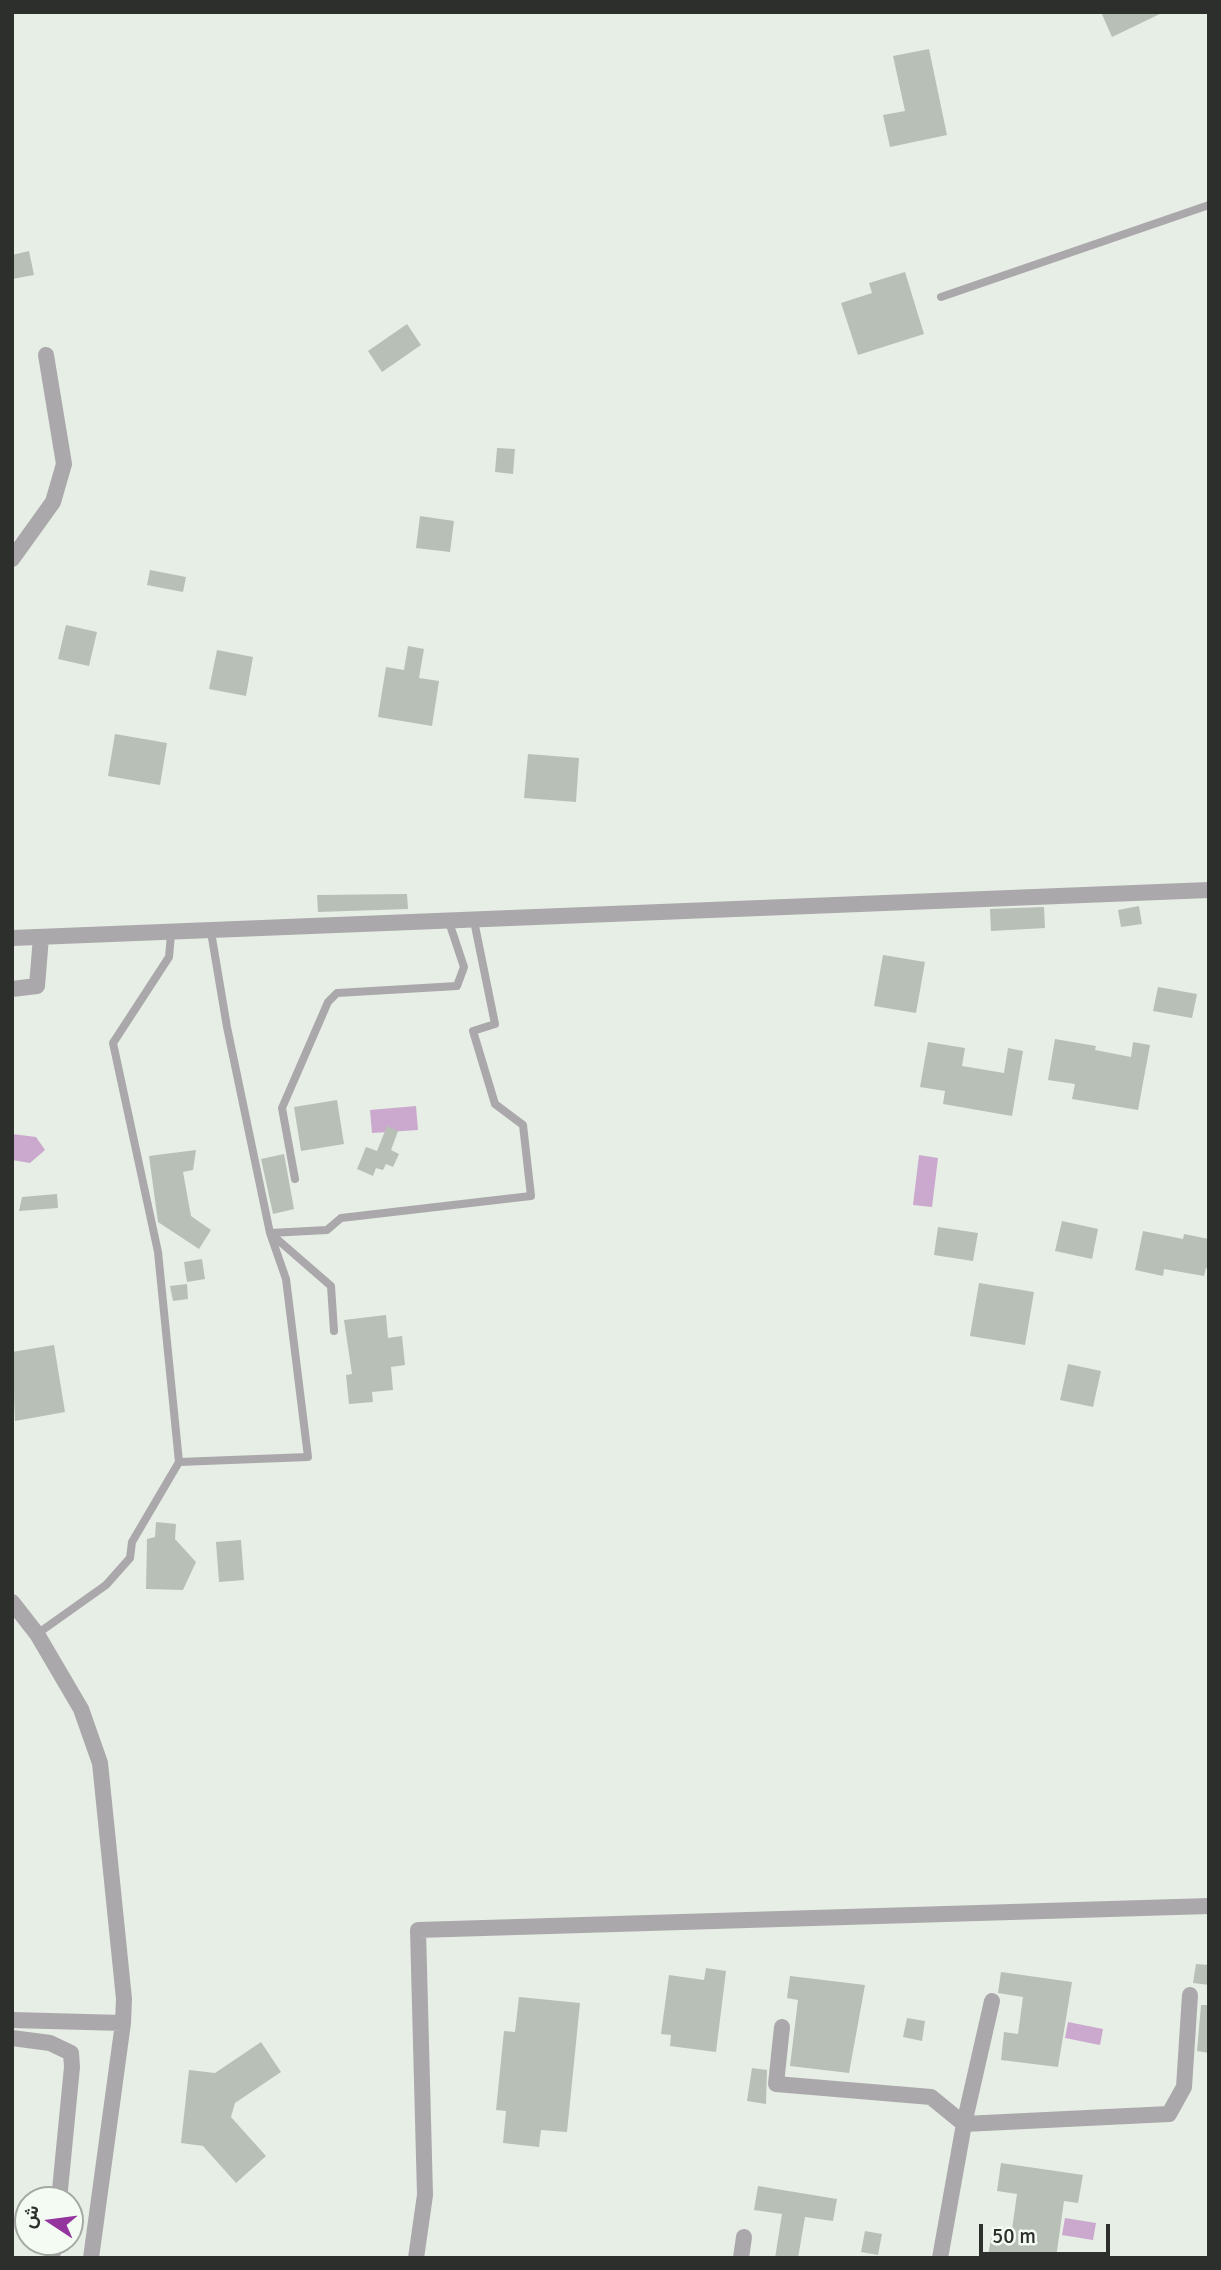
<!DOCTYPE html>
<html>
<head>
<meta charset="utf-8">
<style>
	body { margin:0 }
	#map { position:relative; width:1221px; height:2270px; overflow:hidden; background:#e6eee5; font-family:Signika,Vazirmatn,sans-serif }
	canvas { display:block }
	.frame { position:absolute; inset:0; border:14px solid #2d2f2c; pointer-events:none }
	.north { position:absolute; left:14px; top:2186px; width:70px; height:70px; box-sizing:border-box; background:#f3fbf3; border:2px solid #a4a9a3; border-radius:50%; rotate:283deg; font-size:19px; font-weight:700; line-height:28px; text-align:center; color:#2d2f2c }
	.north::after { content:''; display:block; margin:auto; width:24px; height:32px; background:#94349d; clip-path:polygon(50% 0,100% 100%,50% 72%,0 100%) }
	.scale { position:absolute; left:979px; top:2224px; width:131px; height:32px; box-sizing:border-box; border:4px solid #2d2f2c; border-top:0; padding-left:9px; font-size:21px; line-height:24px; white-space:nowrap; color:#2d2f2c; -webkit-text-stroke:5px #f3fbf3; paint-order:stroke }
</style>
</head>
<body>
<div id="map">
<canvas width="1221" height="2270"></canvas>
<div class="frame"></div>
<div class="north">ش</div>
<div class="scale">50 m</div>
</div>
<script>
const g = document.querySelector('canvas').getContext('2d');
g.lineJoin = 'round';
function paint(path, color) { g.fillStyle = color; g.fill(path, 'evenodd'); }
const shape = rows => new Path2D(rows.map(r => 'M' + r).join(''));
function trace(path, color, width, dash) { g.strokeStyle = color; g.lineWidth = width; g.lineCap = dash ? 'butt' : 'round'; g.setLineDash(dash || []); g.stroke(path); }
paint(shape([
	[416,1106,418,1130,372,1133,370,1110],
	[12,1134,36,1137,45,1150,30,1163,12,1160],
	[919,1155,938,1158,932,1207,913,1205],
	[1068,2022,1103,2029,1100,2045,1065,2038],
	[1065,2218,1096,2223,1093,2240,1062,2235]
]), '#cba8cd');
paint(shape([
	[1101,12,1164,12,1112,37],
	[929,49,947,135,890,147,883,115,905,111,893,56],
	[29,251,34,275,12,279,12,255],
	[905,272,924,334,858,355,841,303,872,293,869,283],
	[407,324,421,345,382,372,368,351],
	[497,448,515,449,513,474,495,472],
	[420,516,454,521,450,552,416,548],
	[150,570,186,577,183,592,147,585],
	[66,625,97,632,89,666,58,659],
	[408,646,424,649,419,678,439,681,432,726,378,717,386,667,404,670],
	[217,650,253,657,246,696,209,689],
	[115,734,167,743,160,785,108,776],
	[528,754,579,758,576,802,524,798],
	[407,894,408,909,318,912,317,895],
	[1139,906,1142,924,1121,927,1118,910],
	[1044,907,1045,928,991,931,990,909],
	[883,955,925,962,916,1013,874,1006],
	[1158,987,1197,994,1192,1018,1153,1011],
	[1055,1039,1096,1046,1095,1050,1131,1057,1133,1042,1150,1045,1138,1110,1072,1099,1075,1084,1048,1080],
	[928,1042,965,1048,962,1066,1004,1073,1008,1048,1023,1051,1012,1116,943,1104,945,1091,920,1087],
	[337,1100,344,1144,301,1151,294,1107],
	[387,1126,398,1131,391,1150,399,1154,393,1167,386,1164,383,1170,376,1168,373,1176,357,1169,366,1147,377,1151],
	[196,1150,193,1170,183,1172,191,1216,211,1230,199,1249,158,1222,149,1156],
	[284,1154,294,1209,273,1214,261,1159],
	[57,1194,58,1208,19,1211,22,1197],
	[1062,1221,1098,1229,1092,1259,1055,1251],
	[938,1227,978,1233,973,1261,934,1255],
	[1143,1231,1183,1239,1184,1234,1209,1239,1209,1268,1206,1268,1204,1276,1164,1269,1163,1276,1135,1270],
	[202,1259,205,1279,187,1282,184,1262],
	[979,1283,1034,1292,1025,1345,970,1336],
	[187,1284,188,1299,173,1301,170,1286],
	[386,1315,388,1338,402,1336,405,1365,391,1367,393,1390,372,1392,373,1402,349,1404,346,1375,352,1374,344,1320],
	[54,1345,65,1412,15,1421,12,1352],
	[1068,1364,1101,1371,1093,1407,1060,1400],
	[156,1522,176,1524,175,1539,196,1562,183,1590,146,1589,147,1539,155,1537],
	[241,1540,244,1580,219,1582,216,1542],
	[1196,1964,1209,1965,1209,1985,1193,1983],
	[706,1968,726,1971,716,2052,670,2046,671,2035,661,2034,669,1975,704,1980],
	[1001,1972,1072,1982,1058,2067,1001,2060,1004,2032,1018,2034,1023,1997,998,1993],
	[790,1976,865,1985,849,2073,790,2066,798,2000,787,1998],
	[519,1997,580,2003,567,2132,541,2130,539,2147,503,2143,506,2111,496,2110,504,2031,515,2032],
	[1201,2005,1209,2005,1209,2053,1197,2051],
	[907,2018,925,2021,922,2041,903,2037],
	[261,2042,281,2072,235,2103,231,2117,266,2156,236,2183,203,2146,181,2143,189,2070,215,2073],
	[752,2068,767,2070,766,2104,747,2101],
	[1001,2163,1083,2175,1078,2203,1064,2201,1056,2258,988,2256,993,2226,1012,2229,1017,2194,997,2191],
	[758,2186,837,2199,833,2221,805,2217,798,2258,775,2258,782,2214,754,2210],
	[865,2231,882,2234,878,2255,861,2252]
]), '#b8bfb7');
trace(shape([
	[941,297,1209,205],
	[211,932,227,1027,270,1233,331,1286,334,1331],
	[171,934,169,957,113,1043,158,1252,179,1462,308,1457,286,1279,270,1233,327,1230,341,1218,531,1196,523,1125,495,1104,473,1031,495,1024,474,921],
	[295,1179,282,1108,328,1002,337,993,457,986,464,967,449,922],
	[37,1634,106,1585,130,1558,132,1542,179,1462]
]), '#aba8ab', 8);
trace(shape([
	[12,559,53,502,64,464,46,355],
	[12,938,1209,890],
	[12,989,37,986,41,937],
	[12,1602,37,1634,81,1709,100,1763,124,1999,123,2023,12,2020],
	[782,2027,776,2084,931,2097,964,2124,1169,2114,1184,2087,1190,1995],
	[12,2038,50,2043,71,2053,72,2067,59,2200],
	[52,2258,54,2242],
	[91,2258,123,2023],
	[416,2258,425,2195,418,1930,1209,1906],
	[741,2258,744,2237],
	[940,2258,964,2124,992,2001]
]), '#aba8ab', 16);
</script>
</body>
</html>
